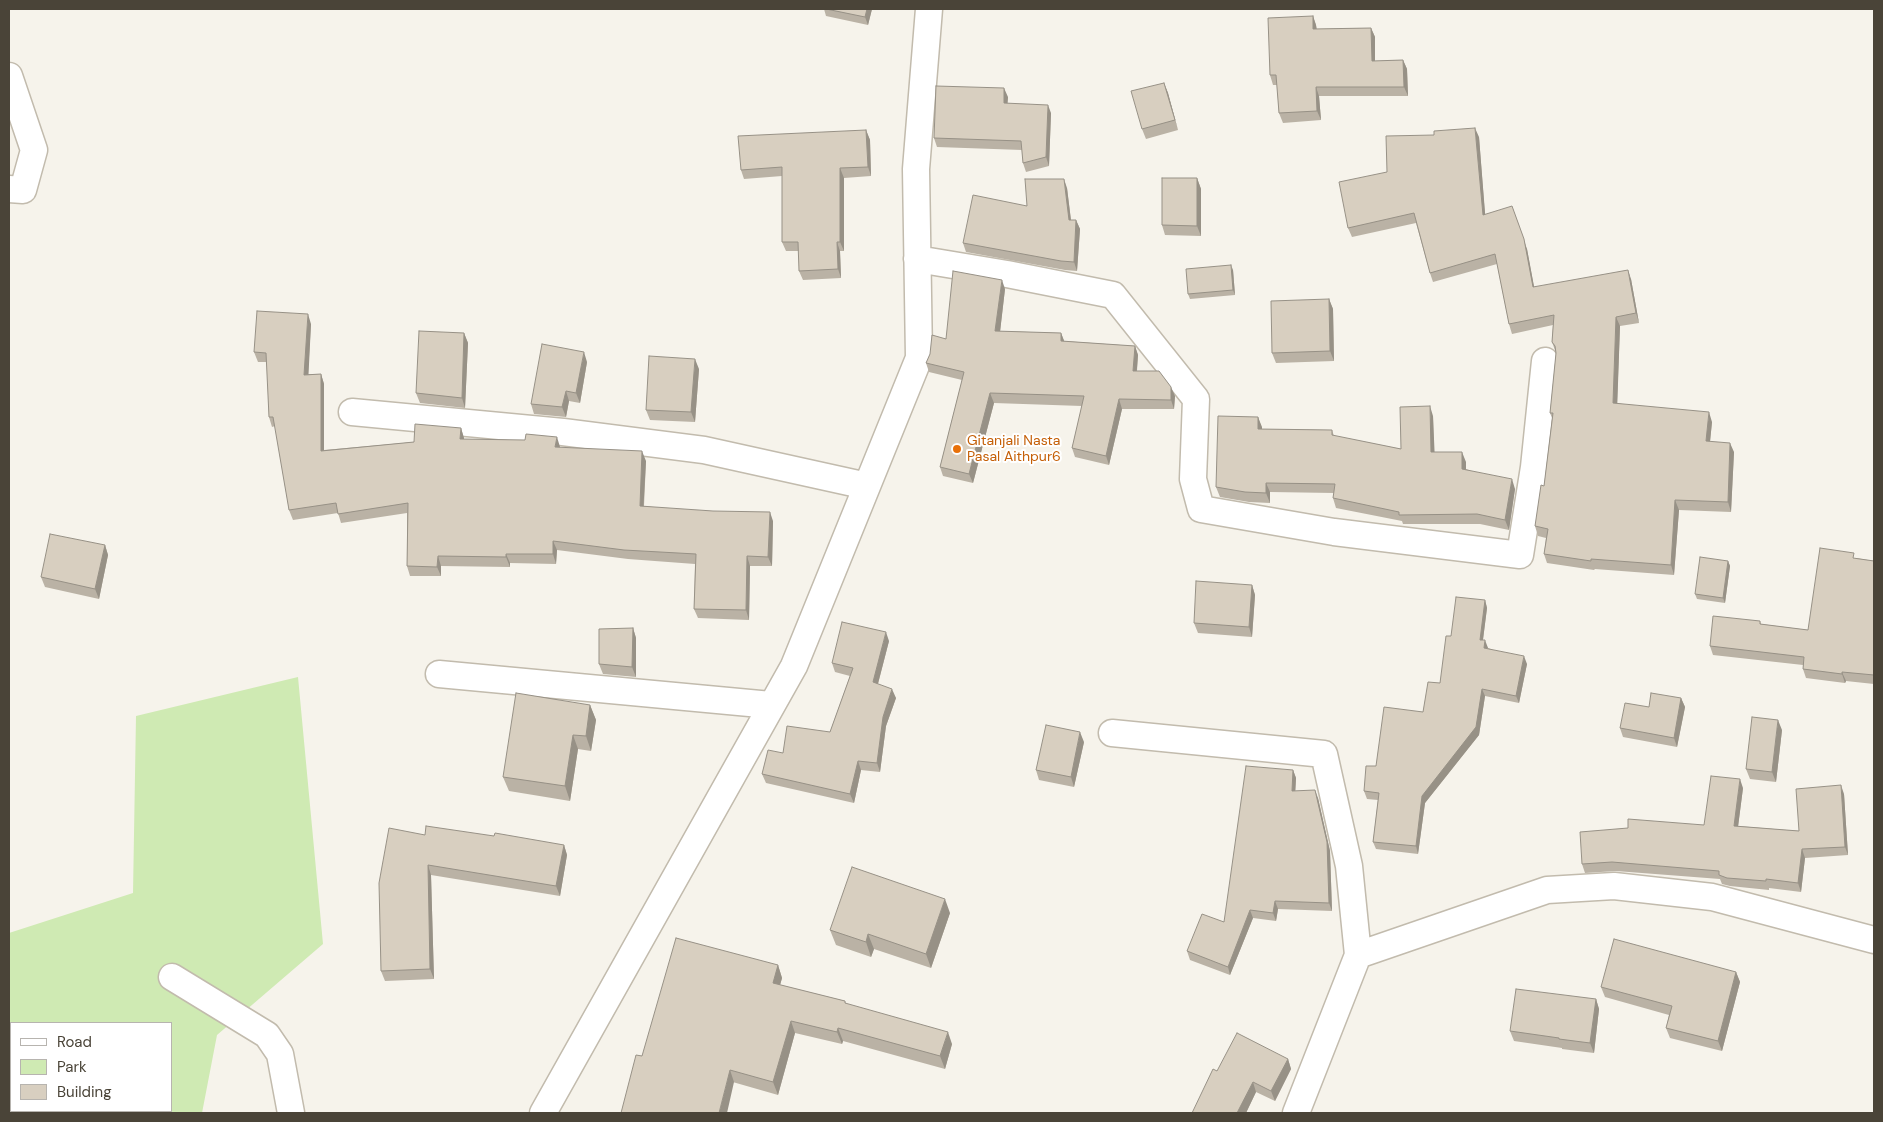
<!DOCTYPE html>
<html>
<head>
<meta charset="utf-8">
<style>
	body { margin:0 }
	#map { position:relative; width:1883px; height:1122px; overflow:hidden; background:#f6f3eb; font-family:"DM Sans",sans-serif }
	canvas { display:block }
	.frame { position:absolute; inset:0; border:10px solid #4a4438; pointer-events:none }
	.legend { position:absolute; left:10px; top:1022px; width:162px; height:90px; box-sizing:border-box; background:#fff; border:1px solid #b7b4af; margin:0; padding:6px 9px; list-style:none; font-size:15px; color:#4a4438 }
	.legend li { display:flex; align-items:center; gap:10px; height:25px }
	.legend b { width:25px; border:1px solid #b7b4af }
</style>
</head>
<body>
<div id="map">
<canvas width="1883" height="1122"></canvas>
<div class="frame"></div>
<ul class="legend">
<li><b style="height:6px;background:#fff"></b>Road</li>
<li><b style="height:14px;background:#cfeab3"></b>Park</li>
<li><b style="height:14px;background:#d8cfc0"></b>Building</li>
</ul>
</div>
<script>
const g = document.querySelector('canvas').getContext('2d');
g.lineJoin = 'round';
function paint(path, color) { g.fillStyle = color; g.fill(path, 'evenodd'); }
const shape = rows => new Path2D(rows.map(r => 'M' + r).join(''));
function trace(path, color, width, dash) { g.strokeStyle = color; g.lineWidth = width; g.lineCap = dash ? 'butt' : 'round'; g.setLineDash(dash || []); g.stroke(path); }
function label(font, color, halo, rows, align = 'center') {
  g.font = font + ' "DM Sans",sans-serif'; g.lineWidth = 4; g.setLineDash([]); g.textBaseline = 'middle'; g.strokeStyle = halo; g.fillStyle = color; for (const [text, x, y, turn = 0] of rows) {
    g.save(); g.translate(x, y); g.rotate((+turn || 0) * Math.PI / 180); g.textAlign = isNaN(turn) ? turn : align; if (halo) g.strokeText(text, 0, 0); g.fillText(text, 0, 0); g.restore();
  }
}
paint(shape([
	[298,677,323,944,217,1035,202,1113,9,1113,9,933,133,893,136,716],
	[11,1023,171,1023,171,1111,11,1111]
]), '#cfeab3');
const street = shape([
	[9,76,34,150,23,190,9,189],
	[917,259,1007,274,1113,295,1196,399,1193,479,1201,509,1334,532,1520,555,1534,467,1545,361],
	[352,412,563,432,704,450,867,486],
	[439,674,771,705],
	[1112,733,1324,754,1349,866,1358,955],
	[172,977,267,1035,280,1054,291,1113],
	[543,1113,794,666,919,358,916,169,929,9],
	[1296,1113,1358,955,1547,890,1614,886,1712,897,1874,940]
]);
trace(street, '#c2bbad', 29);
trace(street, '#fff', 26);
paint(shape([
	[824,9,828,9,827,9,872,9,868,25,826,16],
	[1313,16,1316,25,1317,29,1371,28,1375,37,1375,61,1403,60,1407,69,1408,96,1319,96,1321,120,1283,123,1279,113,1277,85,1273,85,1270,75],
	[1164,83,1168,93,1178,130,1146,139,1142,129],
	[1008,97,1007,103,1051,113,1049,166,1026,172,1023,163,1022,150,937,147,934,138],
	[866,130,870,140,871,176,844,178,844,251,840,251,841,278,803,280,799,271,799,251,786,251,782,242,782,176,744,179,741,170],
	[1479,137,1485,215,1527,249,1534,287,1631,279,1639,323,1620,326,1617,403,1712,422,1710,442,1734,452,1731,512,1679,510,1674,575,1595,569,1594,570,1547,563,1544,554,1546,538,1538,536,1535,526,1544,486,1552,418,1550,413,1556,353,1552,342,1553,325,1512,334,1509,324,1497,264,1433,282,1430,273,1416,223,1352,237,1348,228,1387,172],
	[1197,178,1201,189,1201,236,1165,235,1162,225],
	[1067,188,1071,220,1076,220,1080,229,1077,271,1065,270,966,252,963,243,1027,206],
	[1233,270,1235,295,1190,299,1188,294],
	[1005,289,1000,331,1061,333,1064,341,1135,346,1138,355,1137,371,1175,396,1174,409,1122,409,1109,465,1075,457,1072,448,1082,406,994,403,973,483,943,476,940,467,962,380,929,372,926,363,946,339],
	[1329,299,1333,309,1334,361,1276,363,1272,353],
	[311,324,308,374,321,374,324,384,324,450,414,442,461,428,464,439,560,447,560,448,646,461,644,506,773,521,772,566,750,566,749,620,698,618,694,609,695,564,628,559,557,550,556,564,510,563,510,567,441,566,441,576,410,576,407,566,407,513,341,523,338,513,293,520,289,510,275,426,272,427,269,417,267,362,258,362,254,352],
	[464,333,468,343,465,408,420,403,416,393],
	[587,362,580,403,569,401,566,417,534,414,531,404],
	[699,369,695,422,650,420,646,410],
	[1433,416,1434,452,1466,462,1466,469,1515,489,1509,530,1480,524,1403,524,1402,521,1336,508,1333,498,1334,493,1270,492,1270,503,1249,502,1220,497,1216,487,1258,417,1262,429,1332,430,1334,436,1401,449],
	[105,545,108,555,99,599,45,587,41,577],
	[1856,558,1874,561,1874,684,1846,681,1845,683,1806,678,1803,669,1803,665,1713,655,1710,646,1760,621,1761,624,1808,630],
	[1728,561,1730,566,1725,603,1697,599,1695,594],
	[1252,585,1255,595,1252,637,1198,633,1194,623],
	[1485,600,1487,608,1483,640,1488,648,1527,664,1519,703,1485,696,1479,735,1425,803,1418,854,1376,849,1373,842,1378,800,1367,799,1364,791,1376,766,1423,712,1440,683,1451,636],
	[633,628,636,638,636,677,603,674,599,664],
	[889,641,878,684,896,698,886,726,880,772,861,770,854,803,766,783,762,774,783,753,830,732,850,676,835,672,832,663],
	[1681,698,1685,707,1677,747,1623,737,1620,728,1649,707],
	[590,705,596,720,591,751,578,749,570,801,509,791,503,777],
	[1782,730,1776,782,1750,779,1746,769],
	[1084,742,1074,787,1039,780,1036,770],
	[1293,770,1296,778,1295,791,1318,798,1330,851,1332,911,1278,909,1276,921,1253,918,1230,975,1190,960,1187,951,1224,922],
	[1743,788,1738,826,1799,831,1844,794,1848,855,1805,858,1801,892,1769,888,1769,890,1730,886,1722,884,1720,879,1616,871,1585,873,1582,864,1704,825],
	[425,835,494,836,564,845,567,855,560,896,431,875,434,979,385,981,381,971],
	[950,913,931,968,874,949,871,957,836,945,830,930],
	[778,965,782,978,780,985,845,1001,846,1004,952,1044,945,1069,843,1041,842,1044,795,1033,778,1095,642,1056],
	[1736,972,1740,982,1722,1051,1670,1038,1666,1028,1669,1015,1605,997,1601,987],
	[1596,999,1599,1009,1594,1053,1562,1049,1562,1048,1514,1041,1510,1031],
	[1288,1059,1291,1069,1275,1101,1256,1092,1246,1113,1192,1113,1217,1071]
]), '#bab2a5');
paint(shape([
	[867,9,872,9,868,25,865,17],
	[1313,16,1316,25,1317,38,1313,29],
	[1371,28,1375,37,1375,71,1372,61],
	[1403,60,1407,69,1408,96,1404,87],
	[1164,83,1168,93,1178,130,1175,120],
	[1316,87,1319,96,1321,120,1317,111],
	[1004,88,1008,97,1007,112,1004,103],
	[1048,105,1051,113,1049,166,1046,157],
	[1475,128,1479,137,1486,225,1483,215],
	[866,130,870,140,871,176,868,167],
	[840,168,844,178,844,251,840,242],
	[1197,178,1201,189,1201,236,1197,226],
	[1064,179,1067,188,1072,229,1069,220],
	[1512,206,1527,249,1536,297,1533,287],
	[1076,220,1080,229,1077,271,1074,262],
	[837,242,840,251,841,278,838,269],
	[1231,265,1233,270,1235,295,1233,290],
	[1628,270,1631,279,1639,323,1636,313],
	[1002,280,1005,289,999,341,995,331],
	[1329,299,1333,309,1334,361,1330,351],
	[308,314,311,324,308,384,304,375],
	[1616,317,1620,326,1617,412,1613,403],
	[464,333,468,343,465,408,462,398],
	[1061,333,1065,343,1061,341],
	[1135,346,1138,355,1136,380,1133,371],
	[584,352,587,362,580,403,576,393],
	[695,359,699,369,695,422,691,412],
	[321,374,324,384,324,460,321,451],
	[1171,387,1175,396,1174,409,1171,400],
	[566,391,569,401,566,417,562,407],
	[990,393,994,403,973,483,969,474],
	[1119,399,1122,409,1109,465,1106,456],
	[1430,406,1433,416,1435,462,1431,452],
	[1709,412,1712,422,1709,451,1706,441],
	[1258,417,1262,427,1262,439,1258,429],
	[461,428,464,438,464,448,460,439],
	[557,437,560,447,558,457,555,447],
	[1730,443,1734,452,1731,512,1728,502],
	[642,451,646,461,643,515,640,506],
	[1462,452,1466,462,1466,478,1462,469],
	[1512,479,1515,489,1509,530,1505,520],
	[1266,483,1270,492,1270,503,1266,493],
	[1675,500,1679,510,1674,575,1671,565],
	[770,512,773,521,772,566,768,557],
	[553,541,557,550,556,564,553,554],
	[105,545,108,555,99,599,95,589],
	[506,554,510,563,510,567,506,557],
	[438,556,441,566,441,576,437,567],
	[747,556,750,566,749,620,746,610],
	[1728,561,1730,566,1725,603,1723,598],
	[1252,585,1255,595,1252,637,1249,627],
	[1485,600,1487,608,1482,647,1480,640],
	[633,628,636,638,636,677,632,667],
	[886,632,889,641,876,691,873,682],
	[1485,640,1488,648,1484,648],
	[1524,656,1527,664,1519,703,1516,696],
	[1842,672,1846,681,1845,683,1842,674],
	[892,689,896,698,886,726,880,772,877,763,883,717],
	[1482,689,1485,696,1479,735,1425,803,1418,854,1416,846,1422,796],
	[1681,698,1685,707,1677,747,1674,738],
	[590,705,596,720,591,751,586,736],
	[1778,720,1782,730,1776,782,1772,772],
	[1080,732,1084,742,1074,787,1071,777],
	[573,735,578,749,570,801,565,786],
	[858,761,861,770,854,803,850,794],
	[1293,770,1296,778,1295,799,1292,791],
	[1740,779,1743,788,1737,835,1734,826],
	[1841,785,1844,794,1848,855,1845,847],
	[1315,790,1318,798,1330,851,1332,911,1329,903],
	[564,845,567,855,560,896,556,886],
	[1802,849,1805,858,1801,892,1798,883],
	[428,865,431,875,434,979,430,969],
	[945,899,950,913,931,968,926,954],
	[1275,901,1278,909,1276,921,1273,913],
	[1250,910,1253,918,1230,975,1228,967],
	[868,934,874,949,871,957,866,942],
	[778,965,782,978,777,996,773,983],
	[1736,972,1740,982,1722,1051,1718,1041],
	[1596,999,1599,1009,1594,1053,1590,1043],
	[791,1021,795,1033,778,1095,773,1082],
	[838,1028,843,1041,842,1044,837,1032],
	[948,1032,952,1044,945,1069,940,1056],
	[1288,1059,1291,1069,1275,1101,1271,1091],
	[730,1070,734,1082,727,1113,719,1113],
	[1253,1082,1256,1092,1246,1113,1237,1113]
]), '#979186');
const building = shape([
	[826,9,867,9,865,17,826,9],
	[1313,16,1313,29,1371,28,1372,61,1403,60,1404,87,1316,87,1317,111,1279,113,1276,75,1270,75,1268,18,1313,16],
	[1164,83,1175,120,1142,129,1131,91,1164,83],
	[936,86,1004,88,1004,103,1048,105,1046,157,1023,163,1021,141,934,138,936,86],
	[1475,128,1483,215,1512,206,1524,239,1533,287,1628,270,1636,313,1616,317,1613,403,1709,412,1706,441,1730,443,1728,502,1675,500,1671,565,1591,559,1591,561,1544,554,1548,529,1535,526,1541,485,1544,486,1553,413,1550,413,1556,353,1555,346,1552,342,1554,315,1509,324,1495,254,1430,273,1414,213,1348,228,1339,182,1387,172,1386,136,1434,135,1434,131,1475,128],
	[866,130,868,167,840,168,840,242,837,242,838,269,799,271,798,242,782,242,782,167,741,170,738,136,866,130],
	[1162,178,1197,178,1197,226,1162,225,1162,178],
	[1025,179,1064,179,1069,220,1076,220,1074,262,1061,261,963,243,973,195,1027,206,1025,179],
	[1231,265,1233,290,1188,294,1186,269,1231,265],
	[953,271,1002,280,995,331,1061,333,1061,341,1135,346,1133,371,1159,371,1171,387,1171,400,1119,399,1106,456,1072,448,1084,396,990,393,969,474,940,467,964,372,926,363,930,354,932,335,946,339,953,271],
	[1329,299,1330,351,1272,353,1271,301,1329,299],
	[257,311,308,314,304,375,321,374,321,451,414,442,415,424,461,428,460,439,525,440,526,434,557,437,555,447,642,451,640,506,713,511,770,512,768,557,747,556,746,610,694,609,696,554,624,550,553,541,553,554,506,554,506,557,438,556,437,567,407,566,408,503,338,514,336,503,289,510,273,417,269,417,266,353,254,352,257,311],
	[419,331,464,333,462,398,416,393,419,331],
	[542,344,584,352,576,393,566,391,562,407,531,404,542,344],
	[649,356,695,359,691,412,646,410,649,356],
	[1430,406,1431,452,1462,452,1462,469,1512,479,1505,520,1477,514,1399,515,1399,512,1333,498,1335,484,1266,483,1266,493,1245,492,1216,487,1218,416,1258,417,1258,429,1332,430,1332,435,1401,449,1400,407,1430,406],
	[50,534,105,545,95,589,41,577,50,534],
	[1820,548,1854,553,1853,558,1874,561,1874,675,1842,672,1842,674,1803,669,1804,657,1710,646,1713,616,1760,621,1760,624,1808,630,1820,548],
	[1700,557,1728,561,1723,598,1695,594,1700,557],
	[1196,581,1252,585,1249,627,1194,623,1196,581],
	[1456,597,1485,600,1480,640,1485,640,1484,648,1524,656,1516,696,1482,689,1476,727,1422,796,1416,846,1373,842,1379,793,1364,791,1366,766,1376,766,1384,707,1423,712,1428,682,1440,683,1446,636,1451,636,1456,597],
	[842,622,886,632,873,682,892,689,883,717,877,763,858,761,850,794,762,774,768,750,783,753,787,726,830,732,853,668,832,663,842,622],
	[633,628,632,667,599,664,599,629,633,628],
	[516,693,590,705,586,736,573,735,565,786,503,777,516,693],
	[1651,693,1681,698,1674,738,1620,728,1625,703,1649,707,1651,693],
	[1752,717,1778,720,1772,772,1746,769,1752,717],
	[1046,725,1080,732,1071,777,1036,770,1046,725],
	[1246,766,1293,770,1292,791,1315,790,1327,842,1329,903,1275,901,1273,913,1250,910,1228,967,1187,951,1202,914,1224,922,1246,766],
	[1711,776,1740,779,1734,826,1799,831,1796,789,1841,785,1845,847,1802,849,1798,883,1766,879,1766,881,1727,878,1719,875,1719,871,1612,862,1582,864,1580,832,1628,828,1628,819,1704,825,1711,776],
	[426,826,494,836,495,833,564,845,556,886,428,865,430,969,381,971,379,883,389,828,425,835,426,826],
	[852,867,945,899,926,954,868,934,866,942,830,930,852,867],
	[676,938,778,965,773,983,845,1001,845,1003,948,1032,940,1056,838,1028,837,1032,791,1021,773,1082,730,1070,719,1113,621,1113,636,1055,642,1056,676,938],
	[1614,939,1736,972,1718,1041,1666,1028,1672,1006,1601,987,1614,939],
	[1516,989,1596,999,1590,1043,1559,1039,1559,1038,1510,1031,1516,989],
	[1237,1033,1288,1059,1271,1091,1253,1082,1237,1113,1192,1113,1213,1069,1217,1071,1237,1033]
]);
paint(building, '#d8cfc0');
trace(building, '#979186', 1);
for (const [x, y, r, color] of [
	[957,449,5,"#e8710a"]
]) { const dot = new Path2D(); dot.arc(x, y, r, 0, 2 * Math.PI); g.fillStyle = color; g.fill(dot); trace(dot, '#fff', 2); }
label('14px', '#c56008', '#fff', [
	["Gitanjali Nasta",967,441],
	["Pasal Aithpur6",967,457]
], 'left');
</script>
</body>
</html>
